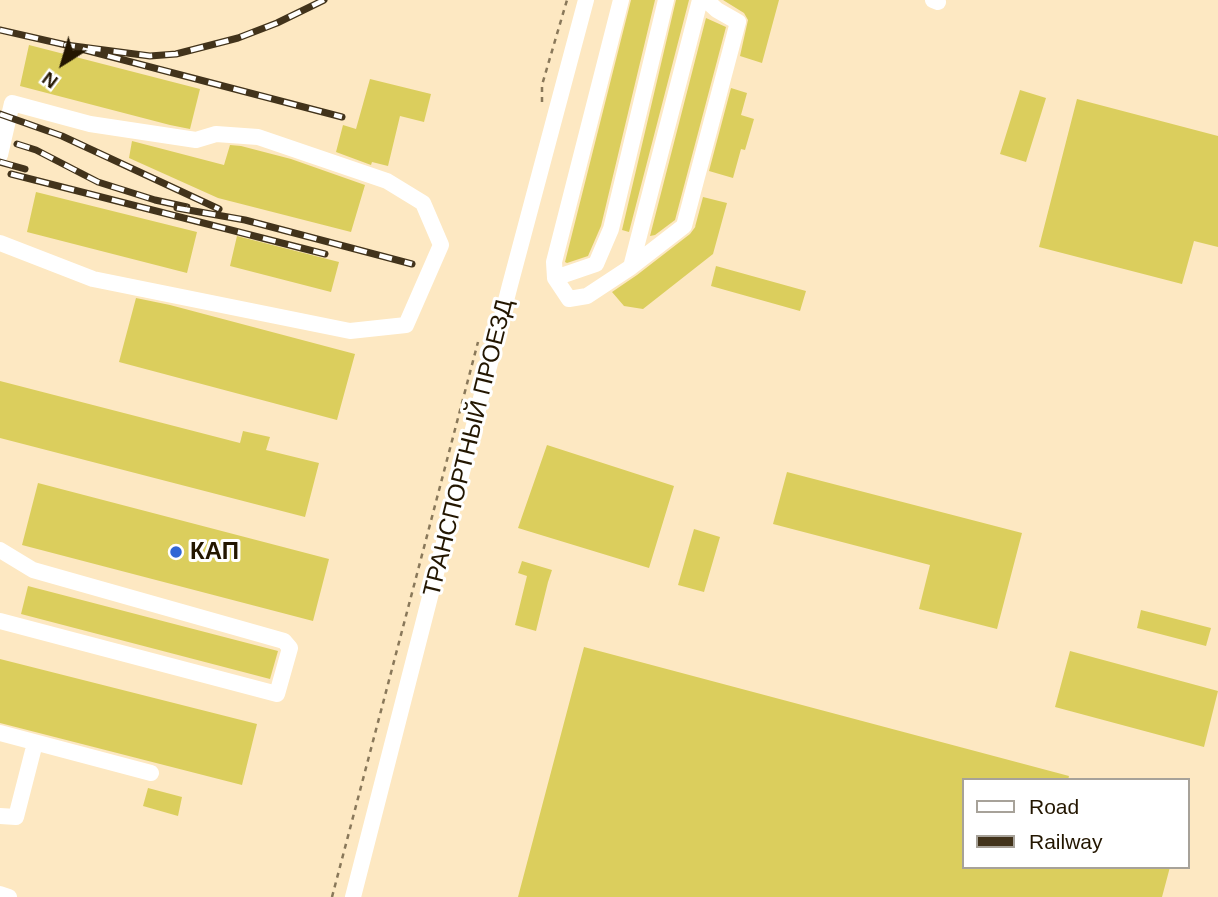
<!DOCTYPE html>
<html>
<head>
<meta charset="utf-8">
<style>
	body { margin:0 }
	#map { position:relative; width:1218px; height:897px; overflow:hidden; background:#fde8c2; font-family:Arial,sans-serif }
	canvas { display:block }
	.legend { position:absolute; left:962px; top:778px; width:228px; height:91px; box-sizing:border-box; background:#fff; border:2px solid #a7a299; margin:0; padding:9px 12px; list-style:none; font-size:21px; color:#231600 }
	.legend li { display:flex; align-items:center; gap:14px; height:35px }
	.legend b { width:35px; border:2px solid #a7a299 }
	.north { position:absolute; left:28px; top:28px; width:70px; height:70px; -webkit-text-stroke:5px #fff; paint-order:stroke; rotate:217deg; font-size:19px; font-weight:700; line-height:28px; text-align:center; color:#231600 }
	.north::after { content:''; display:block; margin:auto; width:24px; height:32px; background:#231600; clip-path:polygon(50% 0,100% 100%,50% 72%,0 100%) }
</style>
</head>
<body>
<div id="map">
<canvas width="1218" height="897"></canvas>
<ul class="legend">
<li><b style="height:9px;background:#fff"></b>Road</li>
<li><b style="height:9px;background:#42331b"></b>Railway</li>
</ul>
<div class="north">N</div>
</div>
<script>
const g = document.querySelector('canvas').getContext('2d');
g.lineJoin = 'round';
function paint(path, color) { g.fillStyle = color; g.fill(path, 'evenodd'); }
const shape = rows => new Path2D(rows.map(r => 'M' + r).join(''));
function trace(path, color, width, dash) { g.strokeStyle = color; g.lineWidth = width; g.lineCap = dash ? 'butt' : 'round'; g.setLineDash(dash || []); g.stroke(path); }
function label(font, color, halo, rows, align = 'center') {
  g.font = font + ' Arial,sans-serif'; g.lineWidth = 6; g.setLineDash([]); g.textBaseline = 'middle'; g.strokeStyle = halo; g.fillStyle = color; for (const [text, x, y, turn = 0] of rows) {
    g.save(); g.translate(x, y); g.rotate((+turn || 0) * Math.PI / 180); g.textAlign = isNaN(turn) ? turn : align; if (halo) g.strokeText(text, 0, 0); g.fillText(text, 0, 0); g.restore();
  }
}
paint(shape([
	[631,0,655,0,601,226,588,256,567,263,565,262],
	[676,0,689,0,629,232,622,230],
	[723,0,779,0,762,63,740,56,748,20,744,13],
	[706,18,726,27,675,220,655,235,650,236],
	[29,45,200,89,190,129,170,125,20,86],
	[370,79,431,94,424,122,400,116,388,166,372,162,371,165,336,152,343,125,356,129],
	[731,88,747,93,741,115,754,119,745,150,741,149,733,178,709,171],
	[1020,90,1046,98,1026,162,1000,154],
	[1077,99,1218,136,1218,247,1194,241,1182,284,1039,247],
	[132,141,224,165,230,145,241,146,291,159,365,185,351,232,218,198,129,158],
	[36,192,197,232,187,273,27,232],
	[703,197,727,203,713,254,643,309,624,306,612,292,637,275,690,234,696,226,695,227],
	[237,236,339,262,331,292,230,266],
	[716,266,806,291,800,311,711,286],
	[136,298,170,305,355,354,337,420,119,362],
	[0,381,240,443,243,431,270,437,266,450,319,463,305,517,0,438],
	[547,445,674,486,649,568,518,528],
	[787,472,1022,533,997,629,919,609,930,565,773,524],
	[38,483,329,559,313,621,22,545],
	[694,529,720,537,704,592,678,585],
	[522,561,552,570,548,582,536,631,515,625,527,576,518,573],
	[28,586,278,651,270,679,21,614],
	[1141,610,1211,628,1206,646,1137,628],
	[584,647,1069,776,1068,780,964,780,964,867,1170,867,1162,897,518,897],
	[1070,651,1218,691,1204,747,1055,707],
	[0,659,257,724,242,785,0,723],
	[148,788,182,797,178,816,143,806]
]), '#dbce5d');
trace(shape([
	[542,102,542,85,567,0],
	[332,897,478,342]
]), '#89785a', 2.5, [5, 5]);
trace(shape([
	[621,0,554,262,555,278,569,299,587,296,631,267,684,226,738,22,717,10,706,0],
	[933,0,938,2],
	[0,155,12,103,90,124,196,140,216,134,258,137,387,181,423,203,441,245,406,325,350,331,93,279,0,243],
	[631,267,700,0],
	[555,278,596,264,611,229,666,0],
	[0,550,33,570,284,641,290,648,277,694,0,621],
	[0,733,151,773],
	[0,816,16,817,35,743],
	[0,894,9,897],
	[353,897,510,285,586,0]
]), '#fff', 16);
const rail = shape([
	[324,0,277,23,238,38,176,54,150,56,66,45,342,117],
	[0,30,66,45],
	[0,114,62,136,219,209],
	[17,144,36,150,98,182,155,200,187,207],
	[0,162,25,169],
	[11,174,325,254],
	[177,208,245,220,412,264]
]);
trace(rail, '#42331b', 7);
trace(rail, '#fff', 4.5, [13]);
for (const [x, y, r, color] of [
	[176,552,7,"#3166d5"]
]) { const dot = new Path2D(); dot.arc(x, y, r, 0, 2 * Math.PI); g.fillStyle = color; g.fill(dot); trace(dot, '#fff', 2.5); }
label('24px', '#231600', '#fff', [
	["ТРАНСПОРТНЫЙ ПРОЕЗД",469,448,-76]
]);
label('bold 24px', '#231600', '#fff', [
	["КАП",190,552]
], 'left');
</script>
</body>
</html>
